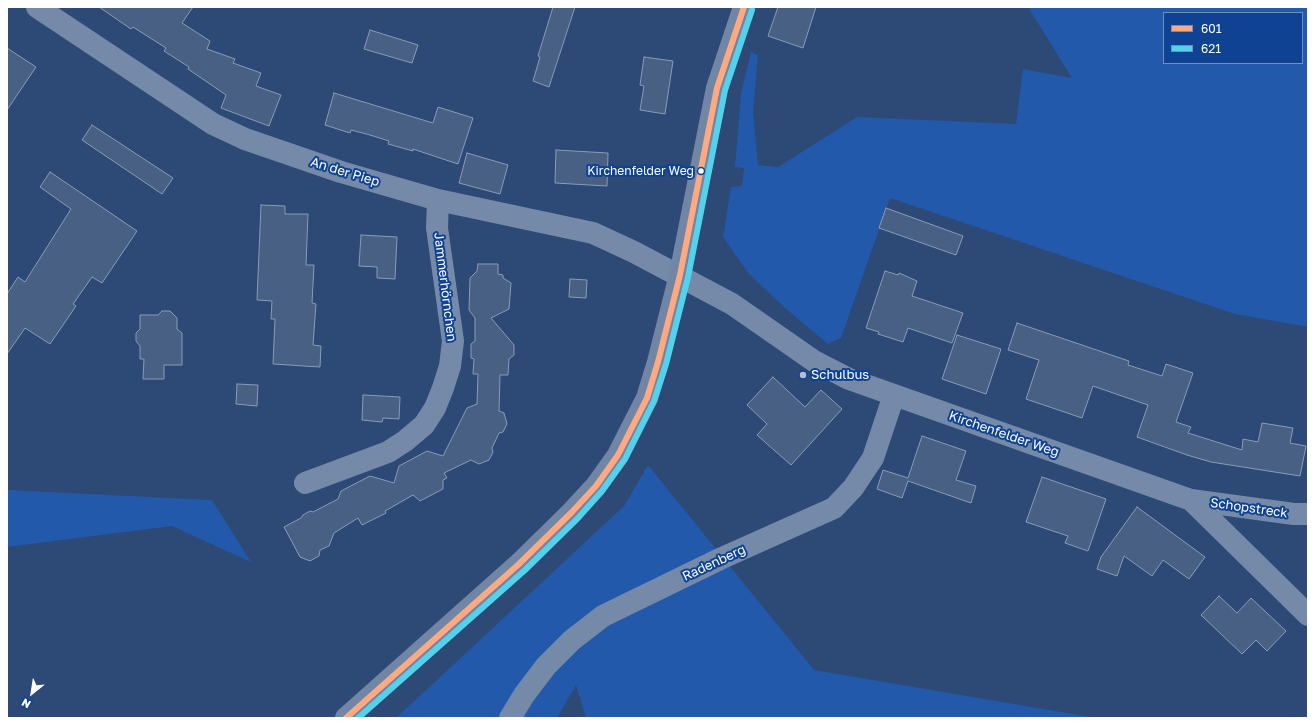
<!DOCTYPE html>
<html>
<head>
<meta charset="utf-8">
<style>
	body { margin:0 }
	#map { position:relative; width:1315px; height:725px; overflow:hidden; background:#2d4975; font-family:"Golos Text",sans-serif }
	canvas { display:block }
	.frame { position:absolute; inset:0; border:8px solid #fff; pointer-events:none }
	.legend { position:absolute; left:1163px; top:12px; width:140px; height:52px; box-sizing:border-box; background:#0f4293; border:1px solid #6f8ebe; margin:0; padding:5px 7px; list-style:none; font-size:12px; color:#fff }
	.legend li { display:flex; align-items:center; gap:8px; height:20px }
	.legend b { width:20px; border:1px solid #6f8ebe }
	.north { position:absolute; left:12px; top:673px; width:40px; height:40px; -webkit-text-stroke:3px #0f4293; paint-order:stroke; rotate:210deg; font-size:11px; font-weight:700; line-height:16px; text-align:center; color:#fff }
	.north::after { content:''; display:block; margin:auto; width:14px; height:18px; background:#fff; clip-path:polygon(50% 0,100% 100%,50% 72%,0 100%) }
</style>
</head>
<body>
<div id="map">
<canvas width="1315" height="725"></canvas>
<div class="frame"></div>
<ul class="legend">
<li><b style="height:5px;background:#ffa980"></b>601</li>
<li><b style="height:5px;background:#53d2ee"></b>621</li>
</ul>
<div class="north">N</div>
</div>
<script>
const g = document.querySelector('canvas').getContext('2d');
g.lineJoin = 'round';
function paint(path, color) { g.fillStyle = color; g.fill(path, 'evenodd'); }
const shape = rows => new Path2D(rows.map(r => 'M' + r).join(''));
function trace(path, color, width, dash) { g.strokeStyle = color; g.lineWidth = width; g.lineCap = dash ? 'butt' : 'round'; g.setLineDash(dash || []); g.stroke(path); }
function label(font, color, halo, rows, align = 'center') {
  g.font = font + ' "Golos Text",sans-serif'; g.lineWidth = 4; g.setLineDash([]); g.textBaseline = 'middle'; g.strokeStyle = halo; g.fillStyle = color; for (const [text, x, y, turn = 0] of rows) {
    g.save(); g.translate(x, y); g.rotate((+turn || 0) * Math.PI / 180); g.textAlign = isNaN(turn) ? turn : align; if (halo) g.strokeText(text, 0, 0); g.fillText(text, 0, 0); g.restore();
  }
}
paint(shape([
	[1028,7,1308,7,1308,327,1235,314,890,198,841,338,828,344,784,307,749,274,723,237,731,187,742,186,744,168,735,167,741,94,751,52,758,55,753,112,758,165,778,167,857,117,1016,124,1023,69,1072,78],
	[1164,13,1302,13,1302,63,1164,63],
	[648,465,814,670,1096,718,586,718,576,685,557,718,396,718,624,506],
	[7,490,212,500,251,562,172,526,7,547]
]), '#2259ab');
const building = shape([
	[99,7,193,7,182,23,210,41,207,49,235,59,233,63,261,73,256,86,281,95,269,126,221,108,226,95,188,69,189,67,164,51,166,48,133,27,131,29,99,7],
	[553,7,575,7,549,87,533,81,540,57,538,56,553,7],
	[778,7,816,7,803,48,768,36,778,7],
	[370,30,418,45,412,63,364,49,370,30],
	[7,48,36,67,7,110,7,48],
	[644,57,673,61,665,114,640,110,644,86,640,85,644,57],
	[334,93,433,123,438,107,473,118,458,164,413,149,413,151,388,144,389,141,370,135,351,130,350,133,325,125,334,93],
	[92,125,173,178,162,194,82,140,92,125],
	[556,150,608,153,607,186,555,183,556,150],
	[467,153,508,165,500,194,459,183,467,153],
	[50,172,137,231,102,283,92,277,73,304,76,306,50,344,25,328,7,354,7,294,18,277,25,282,71,209,40,187,50,172],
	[261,205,285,206,285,214,308,214,306,265,314,265,312,303,316,304,313,345,321,346,320,367,273,364,275,319,271,319,272,301,257,300,261,205],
	[886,208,963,236,956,255,879,228,886,208],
	[361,235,397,237,395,279,377,278,377,267,359,266,361,235],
	[478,264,498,264,498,274,503,275,503,278,511,283,509,309,491,318,514,345,514,355,509,359,508,375,500,375,499,411,504,413,507,424,503,432,499,433,492,448,493,452,489,460,479,464,471,460,444,473,447,478,443,480,443,489,420,501,413,495,385,511,386,513,362,525,358,518,334,533,329,546,320,550,319,556,310,561,300,557,284,527,301,518,303,515,310,511,313,512,338,499,341,491,370,476,394,483,399,466,427,451,443,456,467,408,477,404,478,374,473,374,474,359,471,358,471,344,475,341,475,318,469,310,470,278,477,271,478,264],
	[885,271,898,275,899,273,917,281,912,296,963,313,952,343,908,328,903,342,878,334,879,332,866,328,885,271],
	[570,279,587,280,586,298,569,297,570,279],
	[162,311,170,311,177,318,177,329,182,333,182,365,164,365,164,379,143,379,144,359,140,359,140,346,136,341,136,333,140,329,140,315,158,315,162,311],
	[1017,323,1129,361,1128,365,1162,376,1166,364,1193,373,1176,422,1191,427,1188,433,1242,450,1243,439,1258,442,1262,423,1293,428,1290,443,1306,446,1300,476,1211,462,1187,455,1137,437,1148,405,1093,386,1082,418,1026,399,1039,360,1008,350,1017,323],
	[957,335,1001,349,986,394,942,379,957,335],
	[773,377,805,407,821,390,842,409,791,465,757,435,767,424,747,405,773,377],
	[237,384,258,385,257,406,236,404,237,384],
	[363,395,400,397,399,419,383,418,382,422,362,420,363,395],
	[922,436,966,451,956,480,976,486,971,503,908,481,902,498,877,489,883,470,908,478,922,436],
	[1042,477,1106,499,1088,551,1065,543,1068,536,1026,522,1042,477],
	[1137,507,1205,557,1189,579,1163,560,1152,576,1124,556,1117,576,1097,569,1101,557,1137,507],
	[1219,596,1237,613,1251,598,1286,631,1267,651,1256,640,1242,654,1201,615,1219,596]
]);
paint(building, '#486083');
trace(building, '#8a9cb6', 1);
trace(shape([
	[37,7,213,124,245,139,341,172,438,200,593,233,634,252,732,304,814,361,849,379,1191,500,1308,615],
	[305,483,388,452,405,441,424,425,435,408,443,388,450,366,453,341,437,228,438,200],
	[1191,500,1294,514,1308,514],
	[510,718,524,695,546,666,572,640,603,616,722,558,834,508,853,488,873,458,894,395]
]), '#758aa8', 22);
trace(shape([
	[346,718,519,564,572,512,596,486,618,455,647,398,658,362,680,275,717,88,744,7]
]), '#7185a4', 22);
trace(shape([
	[346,718,519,564,572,512,596,486,618,455,647,398,658,362,680,275,717,88,744,7]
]), '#ffa980', 6);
trace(shape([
	[358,718,525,570,578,518,602,491,625,459,654,401,666,364,688,277,725,90,752,10]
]), '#53d2ee', 6);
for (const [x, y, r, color] of [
	[701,171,3.5,"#fff"],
	[803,375,4,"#b6bfcf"]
]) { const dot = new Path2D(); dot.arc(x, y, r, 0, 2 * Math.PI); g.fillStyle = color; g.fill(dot); trace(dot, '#0f4293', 1.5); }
label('12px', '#fff', '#0f4293', [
	["Kirchenfelder Weg",694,171]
], 'right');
label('13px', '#fff', '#0f4293', [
	["An der Piep",345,172,17],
	["Jammerhörnchen",445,287,83],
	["Kirchenfelder Weg",1004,434,19],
	["Schopstreck",1249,508,8],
	["Radenberg",714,563,-25]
]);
label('13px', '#fff', '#0f4293', [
	["Schulbus",811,375]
], 'left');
</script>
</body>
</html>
